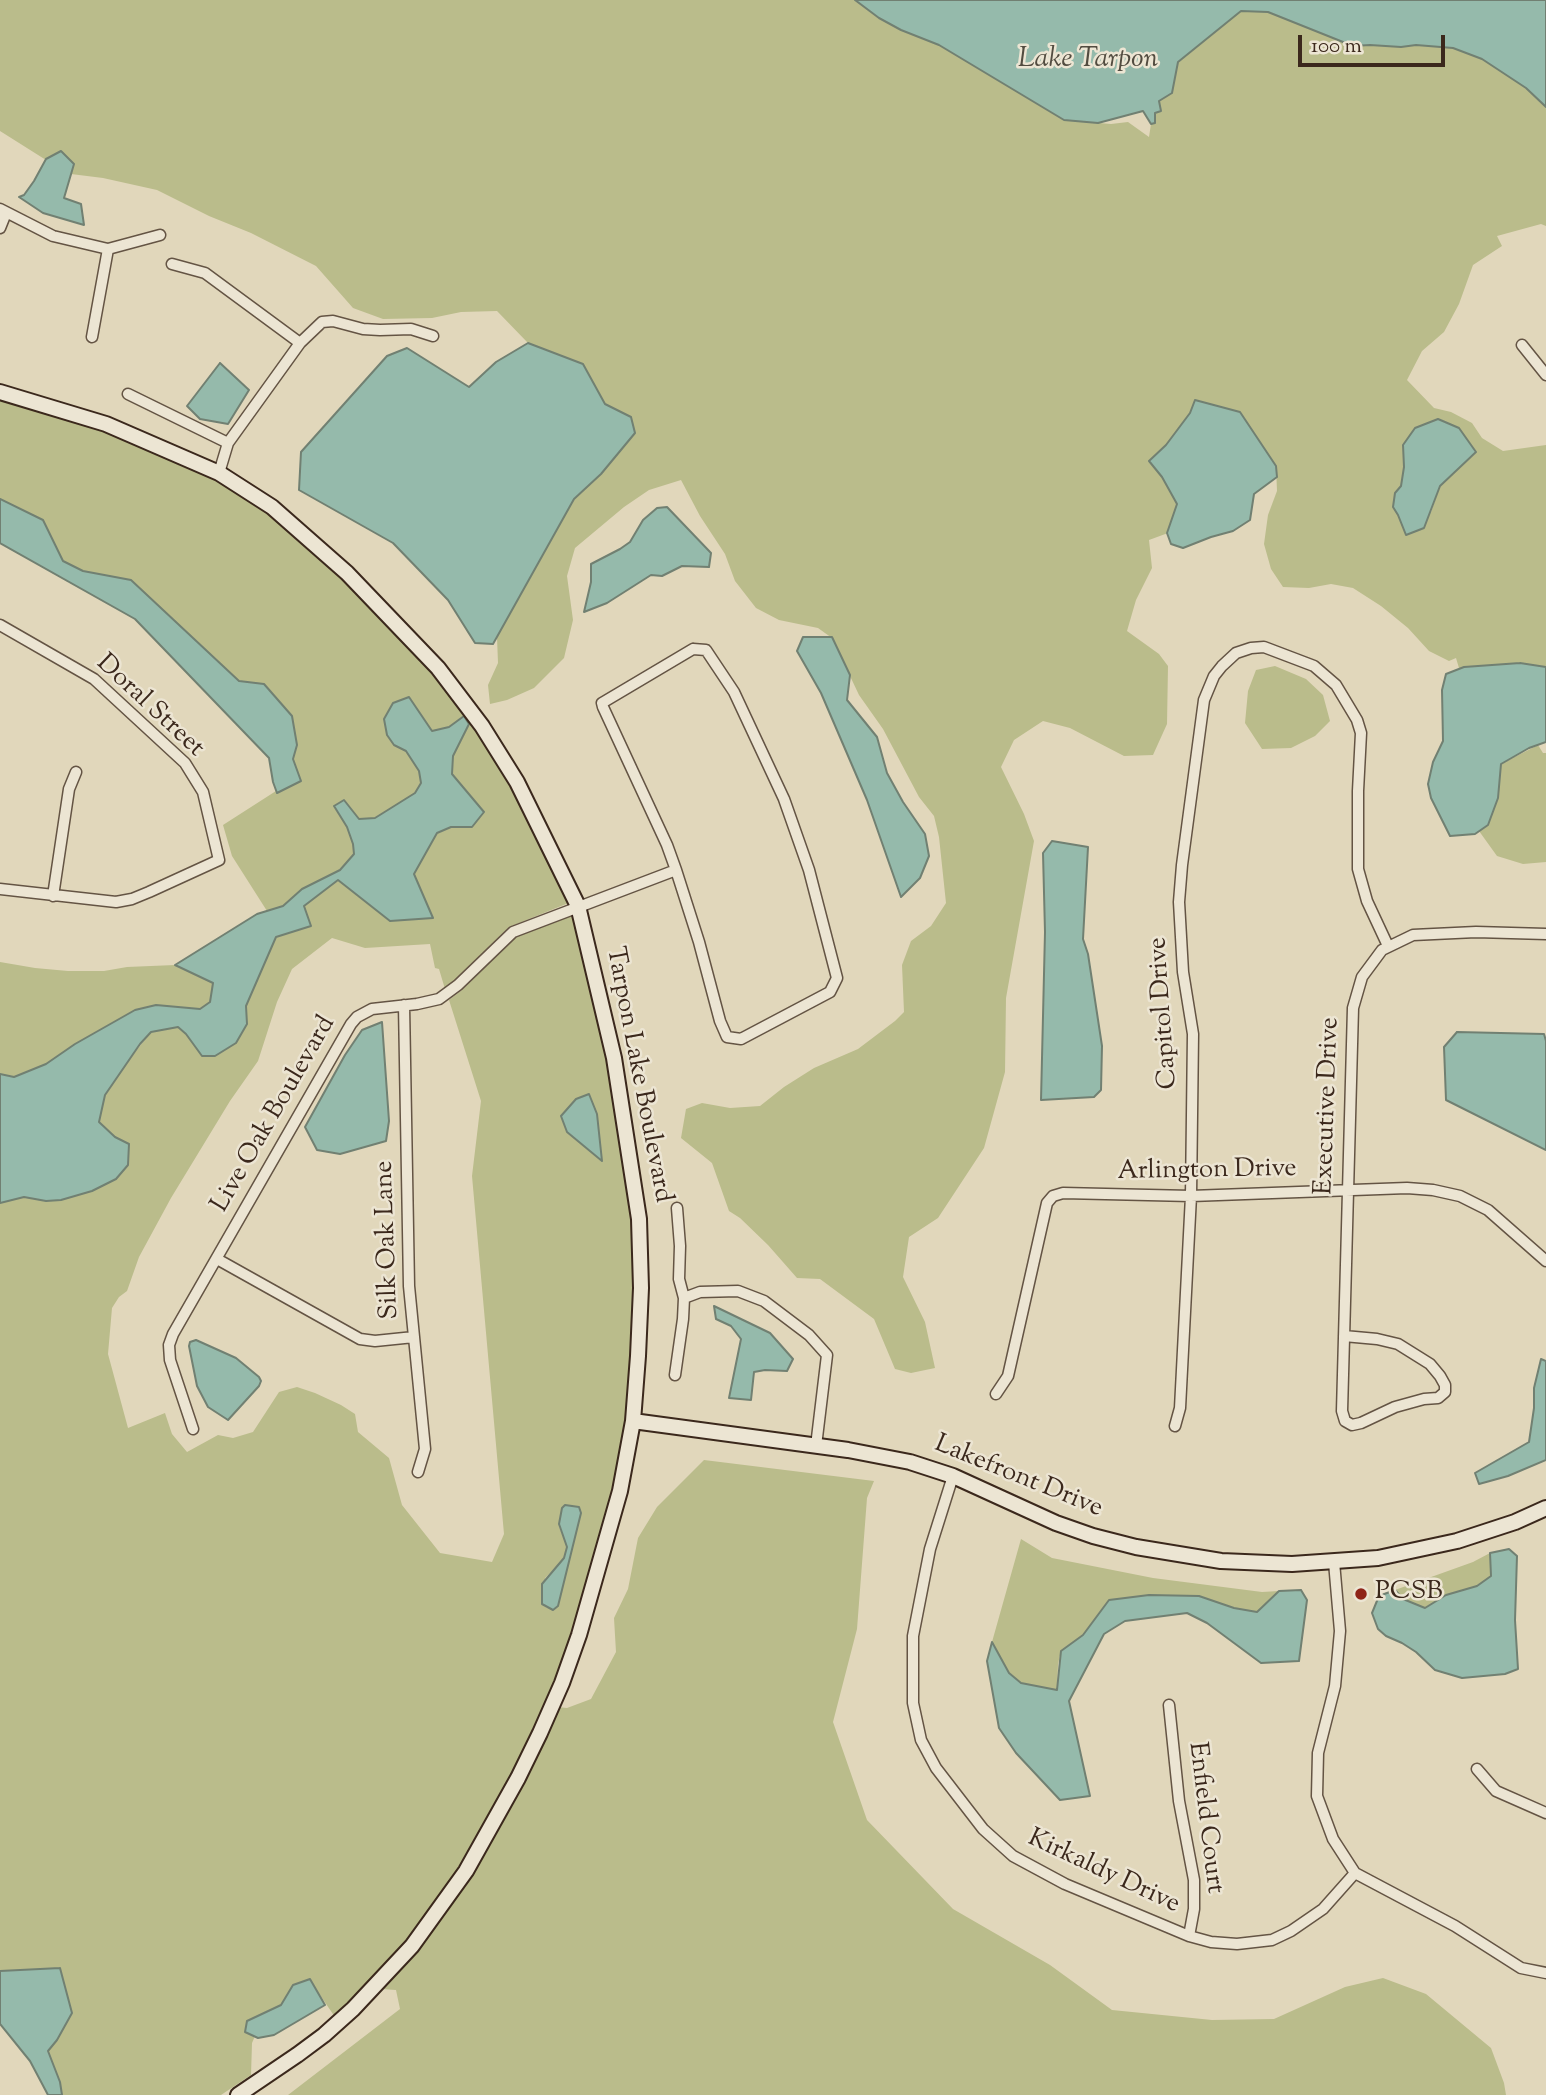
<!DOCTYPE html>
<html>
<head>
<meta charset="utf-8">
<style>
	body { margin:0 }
	#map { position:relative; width:1546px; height:2095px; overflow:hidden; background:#e1d7bb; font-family:"Sorts Mill Goudy",serif }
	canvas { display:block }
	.scale { position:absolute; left:1298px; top:35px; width:147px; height:32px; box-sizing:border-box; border:4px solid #3b281c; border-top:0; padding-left:9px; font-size:21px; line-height:24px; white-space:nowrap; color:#3b281c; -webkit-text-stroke:5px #ece5d3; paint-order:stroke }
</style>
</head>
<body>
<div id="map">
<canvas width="1546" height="2095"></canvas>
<div class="scale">100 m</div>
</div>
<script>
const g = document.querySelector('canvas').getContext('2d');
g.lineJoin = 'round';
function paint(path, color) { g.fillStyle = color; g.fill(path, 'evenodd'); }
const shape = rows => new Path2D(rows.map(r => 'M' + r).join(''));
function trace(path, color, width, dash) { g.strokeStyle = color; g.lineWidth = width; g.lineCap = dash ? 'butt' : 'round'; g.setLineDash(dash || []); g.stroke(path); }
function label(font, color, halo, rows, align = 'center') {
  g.font = font + ' "Sorts Mill Goudy",serif'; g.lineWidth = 5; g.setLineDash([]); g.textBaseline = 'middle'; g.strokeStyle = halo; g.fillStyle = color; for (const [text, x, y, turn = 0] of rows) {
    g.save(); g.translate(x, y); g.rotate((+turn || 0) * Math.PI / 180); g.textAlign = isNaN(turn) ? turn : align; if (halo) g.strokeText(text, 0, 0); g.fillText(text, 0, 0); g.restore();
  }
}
paint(shape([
	[0,0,855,0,925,38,953,48,1091,114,1099,123,1111,124,1128,122,1149,137,1151,124,1155,123,1155,113,1161,110,1154,89,1171,65,1211,27,1260,0,1353,46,1414,46,1433,28,1546,65,1546,226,1541,224,1497,236,1502,246,1473,265,1459,304,1444,332,1422,351,1407,380,1434,408,1451,412,1472,423,1482,438,1503,451,1546,445,1546,667,1520,663,1459,668,1456,658,1449,661,1429,651,1408,628,1381,606,1353,588,1331,584,1309,588,1283,587,1271,569,1264,544,1268,515,1277,491,1276,466,1195,400,1190,413,1166,445,1149,461,1162,477,1177,504,1168,533,1149,540,1152,568,1136,600,1127,631,1159,654,1168,666,1167,724,1153,755,1124,756,1070,728,1043,721,1014,740,1001,767,1024,814,1034,841,1006,998,1005,1072,984,1148,938,1218,909,1237,903,1277,925,1322,935,1368,911,1373,895,1369,874,1319,820,1279,797,1278,768,1245,740,1218,729,1211,712,1163,681,1138,686,1109,702,1103,730,1108,760,1106,784,1087,814,1068,858,1049,895,1021,904,1012,902,965,911,941,931,926,946,903,939,837,934,816,919,797,883,729,859,695,832,638,818,628,779,620,756,608,735,581,725,554,700,516,681,480,649,490,624,507,575,548,567,576,573,620,564,658,534,688,507,700,490,704,488,685,498,663,497,637,574,499,601,474,635,433,631,417,605,404,583,364,528,343,497,311,461,312,432,318,383,319,353,308,316,266,251,233,209,216,157,190,103,178,71,174,74,164,46,159,46,160,0,131],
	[1438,419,1459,428,1476,453,1440,486,1431,512,1406,534,1398,515,1393,507,1395,493,1401,486,1404,467,1403,445,1415,428],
	[0,397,105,430,220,480,269,511,347,580,435,672,478,729,513,785,571,902,509,927,445,989,439,969,435,968,430,944,365,948,332,938,292,969,277,1002,258,1061,230,1101,171,1198,139,1257,127,1291,119,1297,112,1308,108,1354,128,1428,165,1413,172,1434,187,1452,218,1435,233,1438,253,1432,279,1392,297,1387,315,1393,341,1405,355,1414,358,1432,389,1458,402,1505,440,1553,492,1562,504,1534,472,1176,481,1101,449,1000,462,990,515,937,575,913,609,1059,634,1220,636,1288,628,1420,615,1490,574,1633,557,1680,514,1775,461,1868,408,1942,381,1972,335,2017,309,1979,293,1985,281,2005,245,2032,255,2036,252,2043,251,2075,221,2095,62,2095,60,2082,48,2051,57,2040,15,1971,0,1971,0,1203,24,1197,46,1201,115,1137,99,1123,105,1095,119,1072,151,1032,178,1027,186,1034,202,1056,247,1024,246,1006,276,937,311,926,304,906,338,880,367,902,433,917,414,874,437,833,451,827,472,827,484,812,452,774,453,756,469,725,463,717,449,727,432,731,409,697,394,745,406,751,419,771,421,783,415,793,375,818,359,819,334,807,347,827,353,844,354,854,339,870,302,889,283,906,267,911,232,856,223,825,276,791,277,793,297,745,264,684,239,681,131,581,83,571,63,561,43,520,0,499],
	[562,1508,581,1513,546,1608,545,1578,564,1560,567,1547,559,1526],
	[1275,666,1306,679,1323,695,1330,721,1315,736,1291,748,1262,749,1245,723,1248,691,1256,670],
	[1538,745,1543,753,1546,753,1546,862,1523,864,1497,856,1479,831,1488,825,1498,798,1501,764],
	[0,962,35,968,68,971,104,971,127,967,175,965,213,983,210,1002,200,1009,156,1005,75,1044,46,1064,14,1077,0,1074],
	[704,1460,874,1481,867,1498,857,1629,833,1722,867,1820,953,1909,1050,1965,1112,2010,1212,2020,1274,2019,1345,1987,1383,1978,1426,1994,1491,2048,1504,2083,1506,2095,288,2095,400,2009,396,1990,381,1989,416,1949,557,1707,567,1708,591,1699,616,1652,614,1618,628,1589,638,1538,657,1507],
	[1021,1539,1052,1558,1153,1578,1262,1592,1279,1591,1257,1612,1234,1608,1109,1600,1083,1635,1061,1651,1058,1664,1057,1690,1021,1683,1009,1673,992,1642],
	[1490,1553,1491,1576,1477,1586,1446,1595,1425,1608,1403,1599,1395,1590,1473,1562]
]), '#babc8b');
const water = shape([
	[855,0,1546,0,1546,107,1526,88,1482,59,1453,48,1416,45,1401,47,1370,45,1353,46,1268,12,1241,11,1178,62,1172,93,1159,101,1161,111,1155,113,1155,123,1151,124,1143,111,1098,123,1064,120,939,45,901,30,879,18,855,0],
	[61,151,74,164,64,198,81,204,84,225,43,213,19,197,24,195,34,181,46,159,61,151],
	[528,343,583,364,605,404,631,417,635,433,601,474,574,499,493,644,475,643,448,600,393,543,299,490,301,452,387,356,407,348,469,387,496,362,528,343],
	[220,363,249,390,228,424,200,419,187,406,220,363],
	[1195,400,1240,412,1276,466,1277,477,1254,494,1250,520,1233,531,1211,537,1183,548,1171,544,1167,533,1177,504,1162,477,1149,461,1166,445,1190,413,1195,400],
	[1438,419,1459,428,1476,452,1440,486,1424,528,1406,535,1398,515,1393,507,1395,493,1401,486,1404,467,1403,445,1415,428,1438,419],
	[0,499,43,520,63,561,83,571,131,580,239,681,264,684,292,716,297,745,293,759,301,781,277,793,273,782,269,758,135,619,0,543,0,499],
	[667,507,711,553,709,567,682,566,662,576,651,575,607,603,584,612,591,582,591,564,620,549,630,542,643,520,657,508,667,507],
	[803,637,832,637,850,675,847,700,877,737,887,773,903,802,925,834,929,856,920,878,901,897,867,800,821,693,797,651,803,637],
	[1520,663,1546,667,1546,742,1529,748,1501,764,1498,798,1488,825,1475,834,1450,836,1431,798,1428,784,1433,762,1443,741,1442,690,1446,674,1464,667,1520,663],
	[409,697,432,731,449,727,464,716,469,724,453,756,452,774,484,812,472,827,451,827,437,833,414,874,433,918,390,921,338,880,304,906,311,926,276,937,246,1006,247,1024,236,1043,215,1056,202,1056,186,1034,178,1027,151,1032,140,1044,105,1095,99,1122,115,1137,129,1144,128,1165,116,1179,92,1191,61,1200,46,1201,24,1197,0,1203,0,1074,14,1077,46,1064,75,1044,135,1010,156,1005,200,1009,210,1002,213,983,175,965,257,914,283,906,302,889,340,870,354,854,353,844,347,827,334,806,344,800,359,819,375,818,415,793,421,783,419,771,406,751,394,745,387,735,384,719,393,703,409,697],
	[1052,841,1088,847,1083,939,1088,954,1102,1046,1101,1090,1094,1097,1041,1100,1045,932,1043,853,1052,841],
	[382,1022,389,1121,386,1141,340,1154,317,1150,305,1127,345,1055,362,1030,382,1022],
	[1457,1032,1544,1034,1546,1041,1546,1150,1446,1100,1444,1047,1457,1032],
	[589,1094,597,1114,602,1161,567,1132,561,1116,576,1099,589,1094],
	[714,1306,770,1333,793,1359,787,1371,765,1370,754,1372,751,1400,729,1398,741,1339,731,1326,716,1319,714,1306],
	[196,1340,236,1358,259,1377,261,1381,259,1386,228,1420,208,1407,197,1386,189,1346,190,1342,196,1340],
	[1541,1359,1546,1361,1546,1460,1508,1476,1479,1484,1475,1473,1529,1442,1534,1408,1534,1388,1541,1359],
	[565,1505,579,1507,581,1513,558,1606,553,1610,542,1604,542,1584,564,1558,567,1547,559,1524,562,1508,565,1505],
	[1509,1549,1517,1556,1515,1620,1518,1669,1505,1674,1462,1678,1435,1670,1416,1652,1402,1643,1386,1636,1378,1629,1372,1613,1379,1596,1395,1590,1403,1599,1425,1608,1446,1595,1477,1586,1491,1576,1490,1553,1509,1549],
	[1301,1590,1307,1600,1299,1661,1261,1663,1207,1623,1187,1613,1125,1621,1104,1634,1069,1701,1090,1796,1060,1800,1016,1753,999,1728,987,1661,992,1642,1009,1673,1021,1683,1057,1690,1061,1651,1083,1635,1109,1600,1149,1595,1199,1596,1234,1608,1257,1612,1279,1591,1301,1590],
	[60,1968,72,2013,57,2040,48,2051,60,2082,62,2095,48,2095,30,2061,0,2024,0,1971,60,1968],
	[310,1979,325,2005,274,2035,258,2038,245,2032,247,2021,281,2005,293,1985,310,1979]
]);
paint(water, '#95baab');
trace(water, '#718072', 2);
const street = shape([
	[0,209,53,236,108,249,160,235],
	[0,228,6,213],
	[172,264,205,273,300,343],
	[92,337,108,249],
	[1522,345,1546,375],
	[128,394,228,443],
	[219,473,228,443,300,343,322,322,333,321,363,329,380,330,411,329,433,336],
	[0,625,94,679,185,763,203,792,219,860,149,892,132,899,116,902,0,889],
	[693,649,706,650,734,692,784,799,809,870,837,978,830,992,741,1039,727,1037,720,1021,699,942,676,870,667,845,603,707,602,703,693,649],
	[53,896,69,789,76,772],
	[404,1005,409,1286,425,1449,418,1472],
	[677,1208,680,1246,679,1279,684,1298,700,1292,738,1291,764,1301,809,1335,827,1355,816,1446],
	[217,1259,360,1339,375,1341,414,1337],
	[1344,1336,1377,1339,1398,1344,1430,1364,1440,1376,1445,1385,1445,1392,1438,1398,1424,1399,1395,1407,1361,1423,1352,1425,1345,1421,1342,1411,1353,1008,1362,977,1382,950,1413,935,1476,932,1546,934],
	[675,1375,683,1319,684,1298],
	[996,1394,1008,1376,1047,1203,1053,1196,1063,1193,1191,1196,1407,1188,1433,1190,1460,1196,1488,1210,1546,1261],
	[1175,1426,1180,1408,1191,1196,1193,1034,1183,972,1179,902,1182,865,1204,700,1214,676,1222,666,1236,653,1251,648,1264,647,1314,666,1336,685,1357,720,1361,733,1358,791,1358,869,1367,901,1388,946],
	[193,1429,170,1360,169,1345,173,1334,351,1024,357,1017,372,1009,417,1004,439,999,458,985,513,932,676,870],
	[953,1476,930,1549,913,1636,913,1703,921,1740,936,1768,983,1829,1013,1856,1065,1884,1189,1936,1211,1942,1237,1944,1272,1940,1291,1931,1323,1909,1355,1873],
	[1334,1562,1340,1631,1335,1686,1318,1753,1317,1796,1333,1839,1355,1873,1455,1926,1521,1968,1546,1973],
	[1169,1705,1179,1801,1194,1880,1194,1909,1189,1936],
	[1477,1769,1496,1791,1546,1813]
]);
const secondary = shape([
	[0,392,106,424,219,473,272,507,347,573,438,668,482,726,517,782,578,906,614,1058,639,1219,641,1288,638,1356,633,1421,620,1491,579,1635,562,1683,540,1733,518,1778,466,1871,412,1946,353,2009,324,2035,297,2055,238,2095],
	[633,1421,848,1450,910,1462,953,1476,1056,1523,1093,1536,1136,1547,1221,1561,1292,1564,1378,1558,1457,1541,1515,1522,1546,1508]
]);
trace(street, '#645444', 13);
trace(secondary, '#3b281c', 18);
trace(street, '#ece5d3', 10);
trace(secondary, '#ece5d3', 14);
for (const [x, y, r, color] of [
	[1361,1594,7,"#8f2418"]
]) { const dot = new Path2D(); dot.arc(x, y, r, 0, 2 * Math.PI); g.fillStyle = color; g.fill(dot); trace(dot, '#ece5d3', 2.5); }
label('26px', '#3b281c', '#ece5d3', [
	["Doral Street",149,707,43],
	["Capitol Drive",1165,1013,-94],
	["Tarpon Lake Boulevard",637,1075,79],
	["Executive Drive",1329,1106,-88],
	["Live Oak Boulevard",275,1115,-60],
	["Arlington Drive",1207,1172,-1],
	["Silk Oak Lane",389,1240,-92],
	["Lakefront Drive",1018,1478,22],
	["Enfield Court",1204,1818,83],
	["Kirkaldy Drive",1103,1873,25]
]);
label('26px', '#3b281c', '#ece5d3', [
	["PCSB",1375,1594]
], 'left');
label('italic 28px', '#524c40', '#ece5d3', [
	["Lake Tarpon",1088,61]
]);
</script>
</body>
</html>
